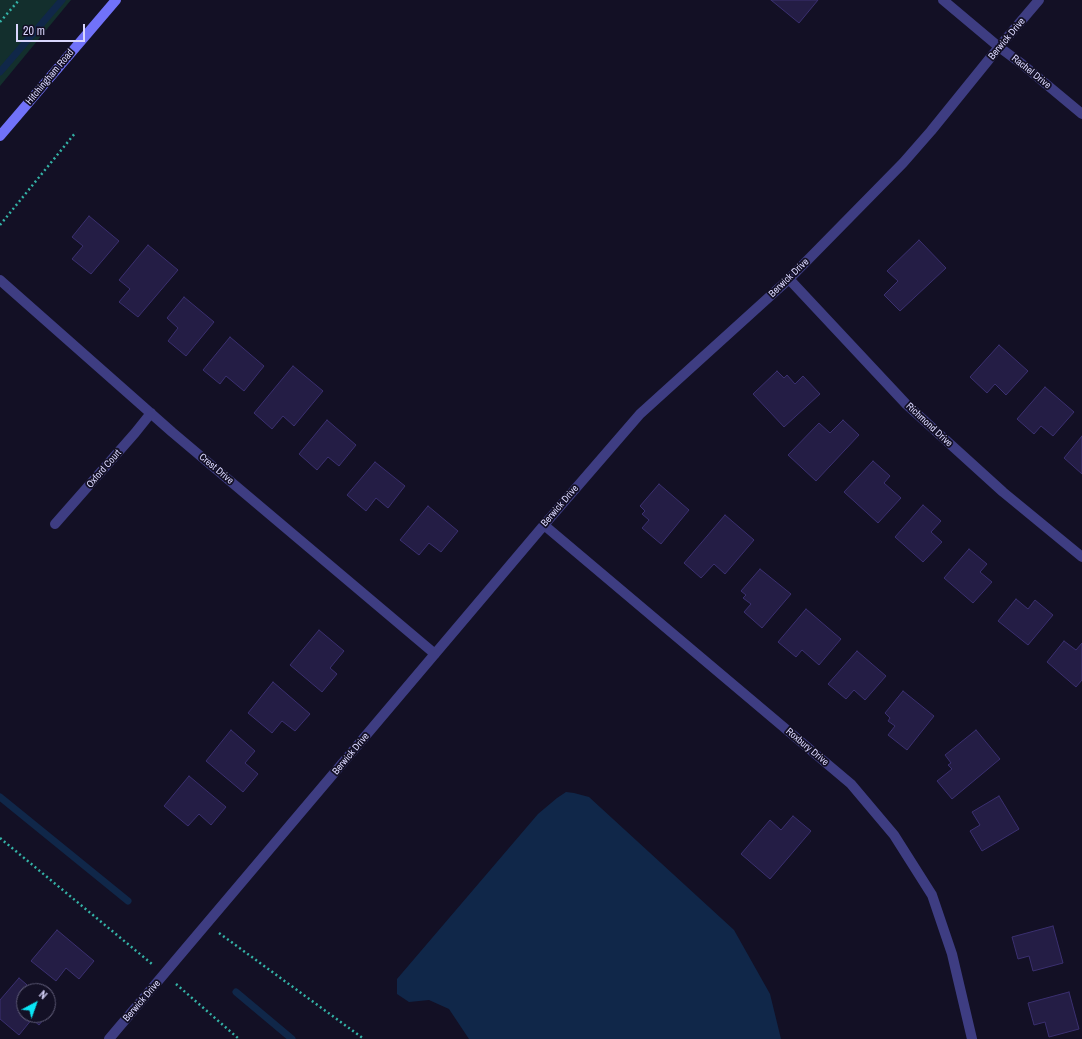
<!DOCTYPE html>
<html>
<head>
<meta charset="utf-8">
<style>
	body { margin:0 }
	#map { position:relative; width:1082px; height:1039px; overflow:hidden; background:#131025; font-family:"Archivo Narrow",sans-serif }
	canvas { display:block }
	.north { position:absolute; left:16px; top:983px; width:40px; height:40px; box-sizing:border-box; background:#131025; border:1px solid #625f7b; border-radius:50%; rotate:41deg; font-size:11px; font-weight:700; line-height:16px; text-align:center; color:#d9d6fd }
	.north::after { content:''; display:block; margin:auto; width:14px; height:18px; background:#0ae5f5; clip-path:polygon(50% 0,100% 100%,50% 72%,0 100%) }
	.scale { position:absolute; left:16px; top:24px; width:69px; height:18px; box-sizing:border-box; border:2px solid #d9d6fd; border-top:0; padding-left:5px; font-size:12px; line-height:14px; white-space:nowrap; color:#d9d6fd; -webkit-text-stroke:3px #131025; paint-order:stroke }
</style>
</head>
<body>
<div id="map">
<canvas width="1082" height="1039"></canvas>
<div class="north">N</div>
<div class="scale">20 m</div>
</div>
<script>
const g = document.querySelector('canvas').getContext('2d');
g.lineJoin = 'round';
function paint(path, color) { g.fillStyle = color; g.fill(path, 'evenodd'); }
const shape = rows => new Path2D(rows.map(r => 'M' + r).join(''));
function trace(path, color, width, dash) { g.strokeStyle = color; g.lineWidth = width; g.lineCap = dash ? 'butt' : 'round'; g.setLineDash(dash || []); g.stroke(path); }
function label(font, color, halo, rows, align = 'center') {
  g.font = font + ' "Archivo Narrow",sans-serif'; g.lineWidth = 3.5; g.setLineDash([]); g.textBaseline = 'middle'; g.strokeStyle = halo; g.fillStyle = color; for (const [text, x, y, turn = 0] of rows) {
    g.save(); g.translate(x, y); g.rotate((+turn || 0) * Math.PI / 180); g.textAlign = isNaN(turn) ? turn : align; if (halo) g.strokeText(text, 0, 0); g.fillText(text, 0, 0); g.restore();
  }
}
paint(shape([
	[0,0,71,0,0,86]
]), '#132f2d');
paint(shape([
	[566,792,574,793,589,797,734,930,770,994,781,1039,469,1039,449,1009,429,1000,409,1002,397,994,397,979,538,814,557,798]
]), '#102749');
trace(shape([
	[0,72,62,0],
	[0,797,128,901],
	[236,992,292,1039]
]), '#102749', 7);
const building = shape([
	[771,0,818,0,799,23,771,0],
	[89,216,119,241,91,274,72,259,83,246,72,237,89,216],
	[919,240,946,268,900,311,884,295,898,281,887,271,919,240],
	[148,245,178,270,138,317,119,302,130,289,119,280,148,245],
	[184,297,214,322,186,356,168,341,178,328,167,318,184,297],
	[230,337,264,366,244,391,226,376,220,384,203,370,230,337],
	[999,345,1028,371,1006,395,995,384,987,393,970,377,999,345],
	[293,366,323,391,294,426,283,416,272,429,254,413,293,366],
	[777,371,784,378,787,375,795,384,803,376,820,394,784,427,753,394,777,371],
	[1045,387,1074,412,1053,436,1041,426,1034,434,1017,419,1045,387],
	[327,420,356,445,339,466,328,457,317,470,299,454,327,420],
	[843,420,859,435,816,481,788,455,819,423,830,433,843,420],
	[1082,436,1082,474,1064,458,1082,436],
	[873,461,890,476,884,483,901,498,878,523,844,492,873,461],
	[375,462,405,486,388,508,376,498,366,511,347,495,375,462],
	[659,484,689,510,661,544,642,528,649,520,642,514,645,511,640,506,659,484],
	[923,505,941,521,931,532,942,542,923,562,895,537,923,505],
	[428,506,458,531,441,552,429,543,419,555,400,540,428,506],
	[725,515,754,540,725,574,714,564,701,578,684,563,725,515],
	[969,549,987,564,980,572,992,582,973,603,944,578,969,549],
	[760,569,791,594,762,628,744,612,751,604,743,598,746,595,741,591,760,569],
	[1016,599,1028,609,1035,600,1053,615,1028,645,998,621,1016,599],
	[806,609,841,639,819,665,802,650,796,657,778,642,806,609],
	[319,630,344,651,330,668,337,674,322,692,290,665,319,630],
	[1064,641,1076,650,1082,643,1082,680,1076,687,1047,662,1064,641],
	[857,651,886,676,865,700,854,690,846,699,828,684,857,651],
	[273,682,310,714,295,731,282,721,272,733,248,713,273,682],
	[903,691,934,716,907,750,888,735,895,726,888,721,890,718,885,713,903,691],
	[231,730,255,751,245,763,258,774,243,792,206,761,231,730],
	[976,730,1000,759,952,799,937,781,952,769,948,765,951,763,945,755,976,730],
	[189,776,226,807,211,825,199,814,188,826,164,806,189,776],
	[999,796,1019,829,982,851,970,831,980,825,972,812,999,796],
	[793,816,811,831,770,879,741,854,770,820,781,830,793,816],
	[1053,926,1063,963,1033,971,1029,956,1018,959,1012,937,1053,926],
	[57,930,94,961,79,979,66,968,56,981,31,961,57,930],
	[19,978,34,991,24,991,24,1015,47,1015,39,1025,32,1019,19,1035,0,1019,0,1000,19,978],
	[1069,992,1079,1029,1049,1037,1045,1022,1034,1025,1028,1003,1069,992]
]);
paint(building, '#241d45');
trace(building, '#3b3070', 1);
trace(shape([
	[0,22,19,0],
	[0,225,76,132],
	[0,838,152,964],
	[219,933,364,1039],
	[176,984,239,1039]
]), '#34b3a7', 2.5, [2, 3]);
trace(shape([
	[943,0,999,47,1022,64,1082,114],
	[789,279,906,404,1003,492,1082,557],
	[0,280,172,432,435,654],
	[55,524,135,433,151,413],
	[544,525,851,784,894,835,932,895,952,954,972,1039],
	[109,1039,544,525,640,414,789,279,903,163,931,131,999,47,1039,0]
]), '#3e3d82', 10);
trace(shape([
	[0,136,116,0]
]), '#7172f9', 10);
label('10px', '#d9d6fd', '#131025', [
	["Berwick Drive",1007,39,-50],
	["Rachel Drive",1031,72,39],
	["Hitchingham Road",50,77,-50],
	["Berwick Drive",789,278,-44],
	["Richmond Drive",929,425,43],
	["Oxford Court",104,469,-49],
	["Crest Drive",216,469,40],
	["Berwick Drive",560,506,-49],
	["Roxbury Drive",807,747,40],
	["Berwick Drive",351,754,-50],
	["Berwick Drive",142,1001,-49]
]);
</script>
</body>
</html>
